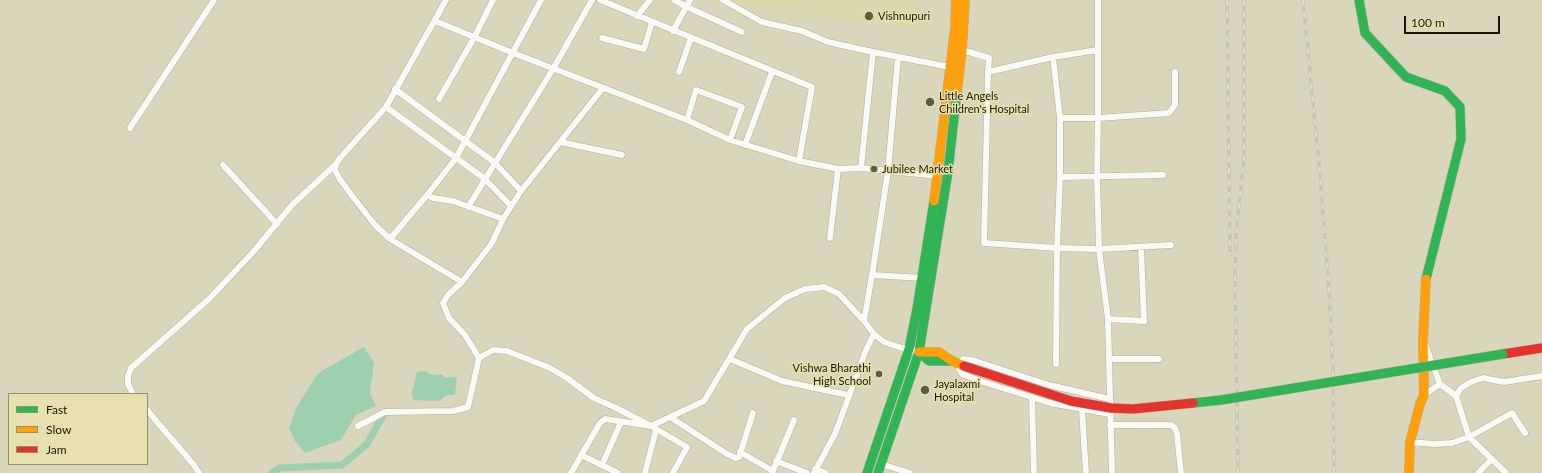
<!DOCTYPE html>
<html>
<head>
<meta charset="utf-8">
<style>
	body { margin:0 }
	#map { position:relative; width:1542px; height:473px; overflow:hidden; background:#d9d6bc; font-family:Lato,sans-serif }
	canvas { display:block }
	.legend { position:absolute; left:8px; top:393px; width:140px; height:72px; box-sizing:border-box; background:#e6e0af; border:1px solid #94906b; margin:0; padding:5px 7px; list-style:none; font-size:12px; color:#1a1705 }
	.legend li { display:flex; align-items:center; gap:8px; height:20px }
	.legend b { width:20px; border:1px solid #94906b }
	.scale { position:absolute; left:1404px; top:16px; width:96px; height:18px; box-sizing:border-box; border:2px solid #1a1705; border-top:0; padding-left:5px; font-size:12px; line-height:14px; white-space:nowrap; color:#1a1705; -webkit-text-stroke:3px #e6e0af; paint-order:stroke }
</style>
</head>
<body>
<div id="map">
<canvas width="1542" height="473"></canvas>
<ul class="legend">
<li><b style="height:5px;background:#30b455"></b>Fast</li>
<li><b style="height:5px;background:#ff9f0a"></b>Slow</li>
<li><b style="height:5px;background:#e5322d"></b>Jam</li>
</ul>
<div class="scale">100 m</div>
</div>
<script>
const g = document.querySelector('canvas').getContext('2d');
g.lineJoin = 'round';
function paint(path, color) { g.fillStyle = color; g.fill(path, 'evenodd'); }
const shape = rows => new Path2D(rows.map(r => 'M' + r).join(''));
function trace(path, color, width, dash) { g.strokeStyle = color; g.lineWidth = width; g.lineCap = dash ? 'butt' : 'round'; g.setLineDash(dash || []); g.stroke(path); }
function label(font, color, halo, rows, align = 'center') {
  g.font = font + ' Lato,sans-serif'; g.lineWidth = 3; g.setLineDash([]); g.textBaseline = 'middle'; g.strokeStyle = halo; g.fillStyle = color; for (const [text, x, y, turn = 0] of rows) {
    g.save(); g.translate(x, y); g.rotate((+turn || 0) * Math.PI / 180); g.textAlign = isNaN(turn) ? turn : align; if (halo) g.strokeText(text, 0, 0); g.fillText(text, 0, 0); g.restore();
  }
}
paint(shape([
	[705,0,917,0,927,31]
]), '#dcd7ac');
paint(shape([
	[364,347,374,363,370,393,376,406,356,415,341,440,305,453,295,441,289,428,296,408,318,373],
	[425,371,433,375,442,374,445,378,457,377,455,394,445,396,439,401,413,400,412,393,417,372]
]), '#9ed0af');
trace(shape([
	[272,473,279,468,342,465,367,444,385,412]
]), '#9ed0af', 7);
const street = shape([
	[446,0,386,107,340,158,336,164,335,170,339,178,353,197,375,225,390,239,462,282,492,243,503,219],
	[600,0,812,87,799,161,838,169,861,168,938,176],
	[674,0,687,7,742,32],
	[723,0,762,22,802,31,828,42,873,52,950,67],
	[1098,0,1098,118,1097,177,1099,249,1108,319,1112,473],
	[637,16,650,0],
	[435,21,513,53,687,120,730,140,799,161],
	[673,31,690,0],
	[602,38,644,49,652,22],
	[962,50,989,58,988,72],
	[1098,50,1053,57,988,72,984,243,1057,248,1099,249,1171,245],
	[1053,57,1060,118,1060,177,1057,248,1056,364],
	[679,72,691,38],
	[395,89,495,163,521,191],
	[439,99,474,38,493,0],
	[386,107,485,179,511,206],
	[1060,118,1098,118,1169,113,1175,105,1175,72],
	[687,120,696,90,742,107,730,140],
	[130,128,214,0],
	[560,142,622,155],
	[745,145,772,72],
	[223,165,277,224],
	[861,168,873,52],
	[1060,177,1163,175],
	[427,195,433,198,453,201,503,219,521,191,603,88],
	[468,207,553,69,592,0],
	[830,238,838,169],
	[390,239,427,195,456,158,541,0],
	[872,275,923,278],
	[1108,319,1144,321,1141,247],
	[864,321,872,275,888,171,898,57],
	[1425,344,1440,384],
	[479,358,493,350,507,351,550,368,567,378,594,398,616,408,651,426,687,447,673,473],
	[730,359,782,381,848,395],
	[1109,359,1159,359],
	[133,394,128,384,128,376,131,368,210,298,254,251,292,205,336,164],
	[1424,395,1440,384,1456,396,1469,437,1506,473],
	[1456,396,1461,388,1471,382,1483,378,1504,382,1542,376],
	[1032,397,1034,473],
	[1110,399,1049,385,972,360,963,359,959,364,959,369,962,374,983,382,1050,403,1110,414],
	[147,410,193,464,199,473],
	[1082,410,1086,473],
	[670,417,727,454,736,458,739,457,753,413],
	[1110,425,1171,425,1175,428,1177,434,1181,473],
	[358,426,385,412,453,411,468,407,479,358,465,335,449,318,443,303,448,295,462,282],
	[1410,442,1434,444,1452,443,1469,437,1512,413,1525,433],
	[740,452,773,471,772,473],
	[581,455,618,473],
	[776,461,807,473],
	[881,464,910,473],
	[602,465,621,422],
	[815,469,826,473],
	[773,471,794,420],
	[571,473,600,423,605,419,651,426,704,401,747,329,785,298,805,289,824,287,839,294,864,321,874,334,884,342,902,348,919,352],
	[645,473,656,430],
	[814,473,835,434,866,350,874,334],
	[1478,473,1492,459]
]);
const fast = shape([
	[1359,0,1365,33,1406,77,1445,91,1460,107,1461,139,1426,279],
	[919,352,929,361,952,361],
	[867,473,909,349,917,309,934,201],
	[878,473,919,352,948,172,957,91]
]);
const slow = shape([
	[957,91,962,50,965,0],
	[934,201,955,28,956,0],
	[919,352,939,352,952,361,964,366],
	[1409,473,1410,442,1420,404,1424,395,1423,340,1426,279]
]);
const jam = shape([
	[1503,354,1542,348]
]);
trace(street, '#b2b09b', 7);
trace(fast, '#b2b09b', 10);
trace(slow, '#b2b09b', 10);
trace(jam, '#b2b09b', 10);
trace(street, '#f9f9f5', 6);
trace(fast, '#30b455', 9);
trace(slow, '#ff9f0a', 9);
trace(jam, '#e5322d', 9);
const rail = shape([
	[1227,0,1230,255],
	[1303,0,1320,174,1329,288,1333,373,1334,473],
	[1238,473,1235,274,1236,234,1244,159,1244,0]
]);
trace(rail, '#c6c5be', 3.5);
trace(rail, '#e6e0af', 2, [6]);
const fastBridge = shape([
	[1193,403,1221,400,1503,354]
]);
const jamBridge = shape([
	[964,366,1071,401,1111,408,1133,409,1193,403]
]);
trace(fastBridge, '#b2b09b', 10, []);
trace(jamBridge, '#b2b09b', 10, []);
trace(fastBridge, '#30b455', 9);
trace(jamBridge, '#e5322d', 9);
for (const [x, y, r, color] of [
	[869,16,5,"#5d5a45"],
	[930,102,5,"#5d5a45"],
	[874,169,4,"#5d5a45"],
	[879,374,4,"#5d5a45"],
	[925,390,5,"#5d5a45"]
]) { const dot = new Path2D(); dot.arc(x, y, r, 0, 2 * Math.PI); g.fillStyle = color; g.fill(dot); trace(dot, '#e6e0af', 1.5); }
label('11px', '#1a1705', '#e6e0af', [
	["Vishnupuri",878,16],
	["Little Angels",939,96],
	["Children's Hospital",939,109],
	["Jubilee Market",882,169],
	["Vishwa Bharathi",871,368,"right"],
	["High School",871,381,"right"],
	["Jayalaxmi",934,384],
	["Hospital",934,397]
], 'left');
</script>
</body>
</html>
